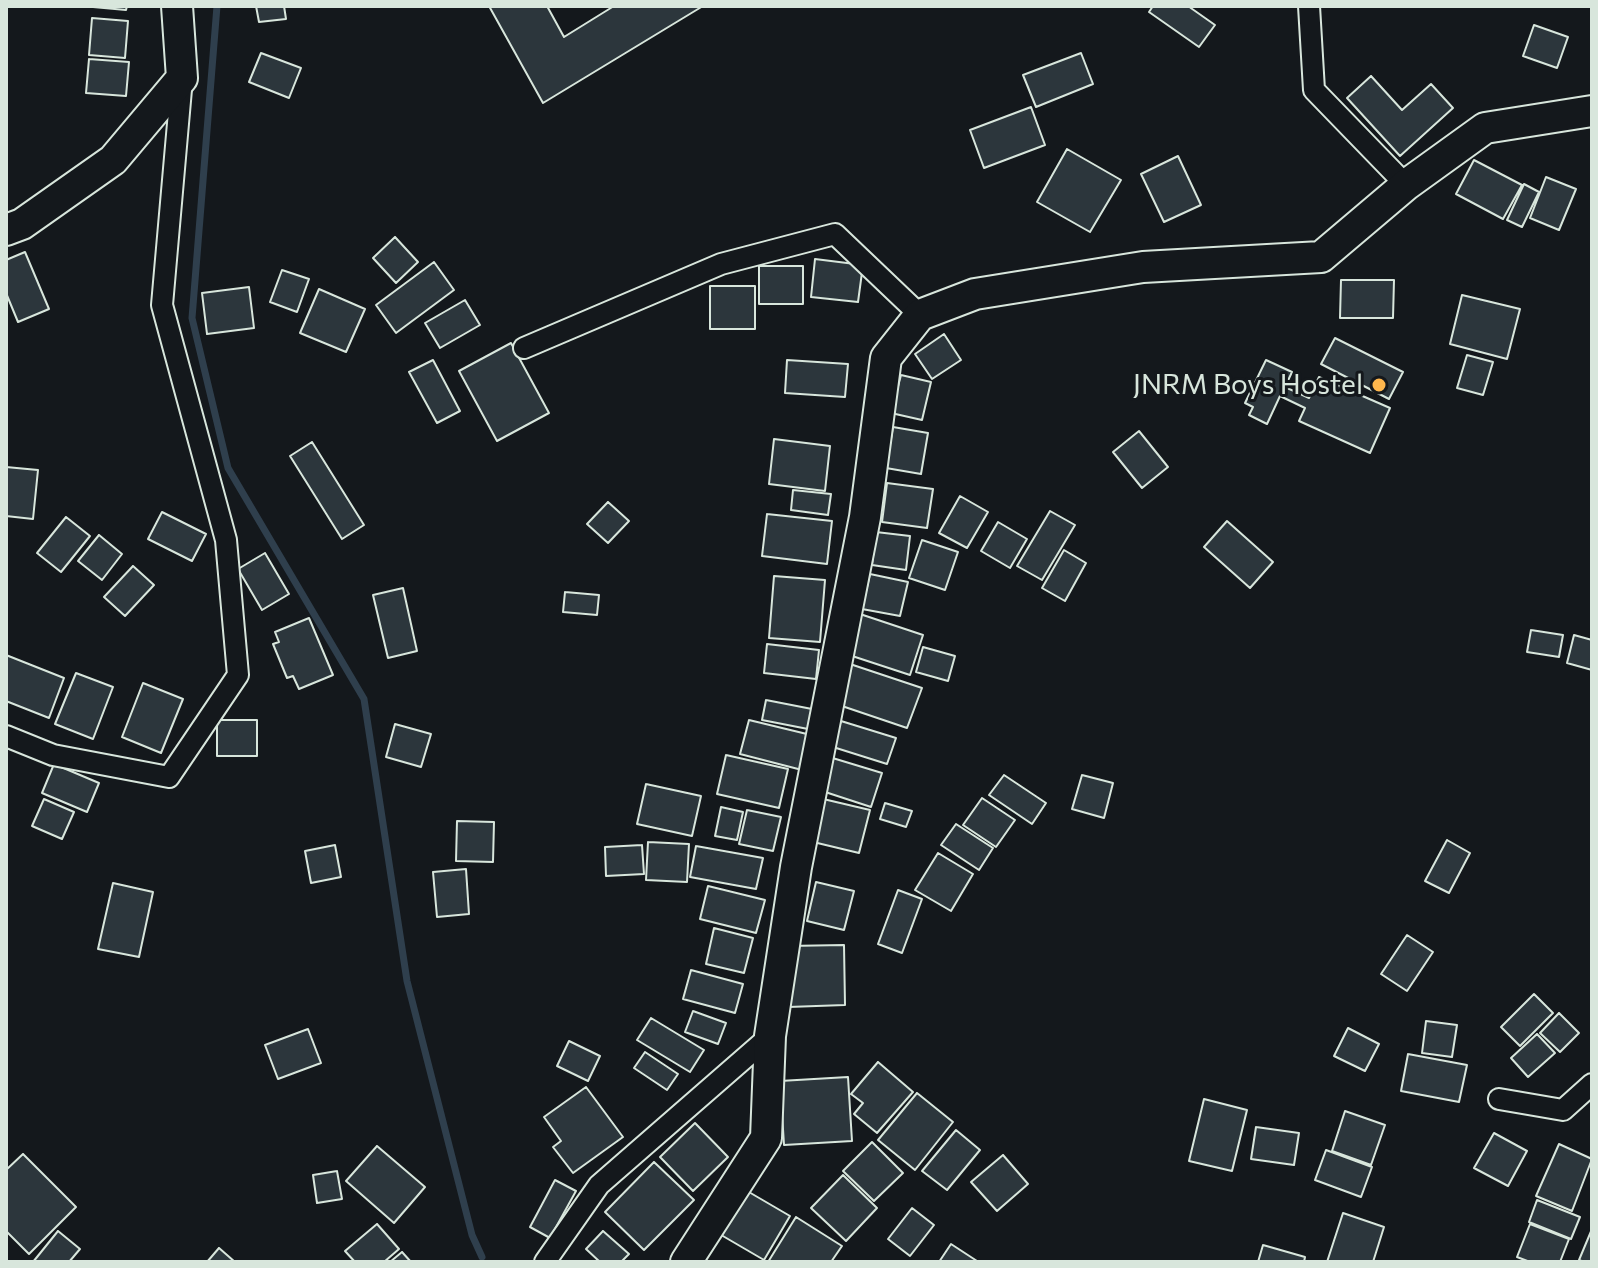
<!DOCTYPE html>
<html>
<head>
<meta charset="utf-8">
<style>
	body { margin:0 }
	#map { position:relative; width:1598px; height:1268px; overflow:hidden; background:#14181c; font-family:Commissioner,sans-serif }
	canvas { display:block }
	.frame { position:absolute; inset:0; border:8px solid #d8e6dc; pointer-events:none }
</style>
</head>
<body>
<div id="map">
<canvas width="1598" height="1268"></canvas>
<div class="frame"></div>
</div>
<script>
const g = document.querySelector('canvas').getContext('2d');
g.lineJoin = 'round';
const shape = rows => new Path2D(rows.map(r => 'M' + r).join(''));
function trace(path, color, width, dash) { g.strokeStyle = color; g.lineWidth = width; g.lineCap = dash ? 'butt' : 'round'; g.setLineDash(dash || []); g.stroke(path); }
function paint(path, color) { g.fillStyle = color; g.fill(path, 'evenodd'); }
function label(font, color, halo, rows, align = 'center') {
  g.font = font + ' Commissioner,sans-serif'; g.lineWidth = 6; g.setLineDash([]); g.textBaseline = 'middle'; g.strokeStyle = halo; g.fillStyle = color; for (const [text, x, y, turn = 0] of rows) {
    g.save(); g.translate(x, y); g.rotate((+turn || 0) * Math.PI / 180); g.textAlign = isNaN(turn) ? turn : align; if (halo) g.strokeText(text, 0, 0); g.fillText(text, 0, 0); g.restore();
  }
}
trace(shape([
	[217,6,192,318,228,468,364,699,407,981,472,1235,482,1257]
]), '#2f3f4d', 7);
const building = shape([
	[82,6,127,6,126,10,82,6],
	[256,6,284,6,286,19,259,22,256,6],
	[489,6,547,6,564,37,614,6,703,6,543,103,489,6],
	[1153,6,1188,6,1215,25,1199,47,1149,12,1153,6],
	[92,18,128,21,125,58,89,55,92,18],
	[1534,25,1568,37,1557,68,1523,56,1534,25],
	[261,53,301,68,289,98,249,82,261,53],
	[1081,53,1093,84,1036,107,1023,75,1081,53],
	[89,59,129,62,126,96,86,93,89,59],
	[1371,76,1402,110,1431,84,1453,108,1400,156,1347,98,1371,76],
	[1031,107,1045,145,984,168,970,130,1031,107],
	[1067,149,1121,180,1090,232,1037,202,1067,149],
	[1178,156,1201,205,1164,222,1141,174,1178,156],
	[1474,160,1522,185,1503,219,1456,194,1474,160],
	[1546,177,1576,189,1559,230,1530,218,1546,177],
	[1524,184,1539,192,1522,227,1507,220,1524,184],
	[395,237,418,262,396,283,373,258,395,237],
	[25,252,49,309,18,322,6,293,6,260,25,252],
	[815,259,863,265,858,302,811,297,815,259],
	[434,262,454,290,396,333,376,305,434,262],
	[759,266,803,266,803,304,759,304,759,266],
	[282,270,309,279,297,312,270,302,282,270],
	[1341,280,1394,280,1393,318,1340,318,1341,280],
	[710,286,755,286,755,329,710,329,710,286],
	[249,287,254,328,207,334,202,293,249,287],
	[319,289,365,309,346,352,300,333,319,289],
	[1462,295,1520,309,1507,359,1450,344,1462,295],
	[465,300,480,325,440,348,425,323,465,300],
	[944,334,961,360,932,379,915,354,944,334],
	[1335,338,1403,372,1389,399,1321,364,1335,338],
	[511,343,549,413,497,441,459,371,511,343],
	[1467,355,1493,362,1483,395,1457,388,1467,355],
	[433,360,460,411,437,423,409,372,433,360],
	[787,360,848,364,845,397,785,393,787,360],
	[1266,360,1292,372,1285,387,1309,398,1319,377,1390,408,1370,453,1299,421,1305,408,1280,396,1267,424,1249,415,1253,407,1245,403,1266,360],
	[901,375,931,382,922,420,891,413,901,375],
	[893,427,928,433,921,474,886,468,893,427],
	[1139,431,1168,467,1142,488,1113,452,1139,431],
	[774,439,830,446,825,491,769,484,774,439],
	[312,442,364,525,342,539,290,456,312,442],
	[6,467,38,470,33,519,6,516,6,467],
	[887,483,933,489,927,528,882,522,887,483],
	[793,490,831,494,828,515,791,510,793,490],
	[960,496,988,512,967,548,939,533,960,496],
	[608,502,629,521,608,543,587,524,608,502],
	[1050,511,1075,525,1042,580,1017,566,1050,511],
	[162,512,206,534,192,561,148,539,162,512],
	[767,514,832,521,827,564,762,556,767,514],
	[66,517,90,536,61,572,37,553,66,517],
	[1227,521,1273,562,1250,588,1204,547,1227,521],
	[998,522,1027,539,1010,568,981,551,998,522],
	[876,532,910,536,906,570,872,565,876,532],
	[99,535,122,554,102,580,78,561,99,535],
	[922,540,958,552,945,590,909,578,922,540],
	[1064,550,1086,563,1065,601,1042,588,1064,550],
	[265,553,289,594,262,610,238,569,265,553],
	[133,566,154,585,125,616,104,597,133,566],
	[870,574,908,582,900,616,862,609,870,574],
	[774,576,825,580,820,642,769,638,774,576],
	[403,588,417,651,388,658,373,595,403,588],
	[565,592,599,595,597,615,563,612,565,592],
	[857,613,923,635,910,675,843,653,857,613],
	[309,618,333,675,299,689,293,676,287,678,273,644,279,642,275,632,309,618],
	[1531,630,1563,635,1559,657,1527,652,1531,630],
	[1574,635,1592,640,1592,670,1567,663,1574,635],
	[767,644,819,650,816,679,764,673,767,644],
	[923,647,955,656,948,681,916,672,923,647],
	[6,655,64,678,49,718,6,701,6,655],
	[850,664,922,688,907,728,836,704,850,664],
	[76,673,113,687,93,739,55,724,76,673],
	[143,683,183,699,161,753,122,737,143,683],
	[766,700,812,709,808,729,762,720,766,700],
	[217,720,257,720,257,756,217,756,217,720],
	[749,720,811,735,802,770,740,754,749,720],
	[841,721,896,738,887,764,833,747,841,721],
	[395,724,431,734,421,767,386,757,395,724],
	[726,755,788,769,779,808,717,794,726,755],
	[826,756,882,773,871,807,816,789,826,756],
	[54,764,99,783,87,812,42,793,54,764],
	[1004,775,1046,803,1032,824,989,795,1004,775],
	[1082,775,1113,783,1104,818,1072,809,1082,775],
	[646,784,701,796,692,836,637,824,646,784],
	[819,798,870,810,859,853,809,841,819,798],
	[982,798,1015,820,996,847,963,825,982,798],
	[44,799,74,812,62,839,32,826,44,799],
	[885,803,912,811,906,827,880,819,885,803],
	[721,807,743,812,737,840,715,836,721,807],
	[747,810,781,817,773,851,739,844,747,810],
	[457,821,494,822,493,862,456,861,457,821],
	[956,824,993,848,979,870,941,845,956,824],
	[1447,840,1470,853,1449,893,1425,881,1447,840],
	[648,842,689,844,687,882,646,880,648,842],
	[335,845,341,877,311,883,305,851,335,845],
	[642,845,644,874,606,876,605,847,642,845],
	[696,846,763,858,756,889,690,877,696,846],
	[938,853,973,874,951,911,915,890,938,853],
	[466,869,469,914,437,917,433,872,466,869],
	[816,882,854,891,844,930,807,921,816,882],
	[113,883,153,892,139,957,98,949,113,883],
	[708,886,765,900,756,933,700,919,708,886],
	[898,890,922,899,902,953,878,944,898,890],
	[714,928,753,938,744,973,706,964,714,928],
	[1407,935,1433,952,1407,991,1381,974,1407,935],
	[844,945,845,1005,788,1007,787,946,844,945],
	[691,970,743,984,735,1013,683,999,691,970],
	[1534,994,1553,1013,1520,1046,1501,1027,1534,994],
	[693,1011,726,1023,718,1044,685,1032,693,1011],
	[1559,1013,1579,1033,1560,1052,1540,1033,1559,1013],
	[651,1018,704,1050,690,1072,637,1040,651,1018],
	[1426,1021,1457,1025,1452,1057,1422,1053,1426,1021],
	[1348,1028,1379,1044,1365,1071,1334,1056,1348,1028],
	[308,1029,321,1063,278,1079,265,1045,308,1029],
	[1537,1034,1555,1053,1528,1077,1511,1058,1537,1034],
	[569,1041,600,1056,588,1081,557,1066,569,1041],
	[645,1052,678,1074,667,1090,634,1068,645,1052],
	[1408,1054,1467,1065,1459,1102,1401,1091,1408,1054],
	[878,1062,913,1092,877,1133,854,1114,863,1103,851,1094,878,1062],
	[848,1077,852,1141,784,1145,780,1081,848,1077],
	[586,1087,623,1137,573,1173,553,1147,561,1141,544,1117,586,1087],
	[917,1093,953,1122,915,1170,878,1140,917,1093],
	[1204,1099,1247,1110,1232,1171,1189,1161,1204,1099],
	[1345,1111,1385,1125,1371,1165,1332,1151,1345,1111],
	[695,1123,728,1157,693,1191,660,1157,695,1123],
	[1256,1127,1299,1133,1294,1165,1251,1159,1256,1127],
	[956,1130,980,1150,947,1190,922,1171,956,1130],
	[1494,1133,1527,1151,1508,1186,1474,1168,1494,1133],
	[872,1142,903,1173,874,1201,843,1171,872,1142],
	[1559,1144,1592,1159,1572,1211,1536,1196,1559,1144],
	[377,1146,425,1187,394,1223,346,1181,377,1146],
	[1326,1150,1372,1167,1361,1197,1315,1180,1326,1150],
	[23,1154,76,1207,29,1254,6,1231,6,1170,23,1154],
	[1003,1155,1028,1184,997,1211,971,1182,1003,1155],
	[654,1162,694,1200,644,1250,605,1212,654,1162],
	[337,1171,342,1199,317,1203,313,1175,337,1171],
	[843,1175,877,1208,846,1241,811,1208,843,1175],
	[555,1180,576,1191,550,1238,530,1227,555,1180],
	[742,1188,790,1216,764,1260,716,1232,742,1188],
	[1537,1200,1580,1217,1571,1239,1529,1222,1537,1200],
	[912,1208,934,1225,910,1256,888,1239,912,1208],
	[1343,1213,1384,1227,1373,1262,1327,1262,1343,1213],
	[796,1217,842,1246,831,1262,768,1262,796,1217],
	[377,1224,399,1249,384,1262,355,1262,345,1251,377,1224],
	[1530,1224,1569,1239,1560,1262,1530,1262,1517,1257,1530,1224],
	[1592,1229,1592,1262,1584,1262,1579,1260,1592,1229],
	[58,1231,80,1249,69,1262,33,1262,58,1231],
	[603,1231,629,1254,621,1262,600,1262,586,1249,603,1231],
	[951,1244,977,1261,976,1262,939,1262,951,1244],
	[1263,1245,1305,1257,1304,1262,1258,1262,1263,1245],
	[219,1248,235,1262,207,1262,219,1248],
	[402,1252,411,1262,390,1262,402,1252]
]);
paint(building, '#2c363c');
trace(building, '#d8e6dc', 2);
const street = shape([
	[1309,6,1314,90,1406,185],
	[524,348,721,264,835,234,920,315],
	[6,736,53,755,169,777,238,675,226,540,162,305,182,78],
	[1499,1099,1563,1110,1592,1084],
	[545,1262,599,1185,770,1036]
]);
const secondary = shape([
	[6,230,22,224,113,160,182,78,177,6],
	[686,1262,766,1138,770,1036,796,867,865,517,886,358,920,315,975,294,1143,267,1321,257,1406,185,1485,128,1592,111]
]);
trace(street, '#d8e6dc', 24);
trace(secondary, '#d8e6dc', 34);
trace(street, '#14181c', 20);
trace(secondary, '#14181c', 30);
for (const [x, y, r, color] of [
	[1379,385,8,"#ffb74d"]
]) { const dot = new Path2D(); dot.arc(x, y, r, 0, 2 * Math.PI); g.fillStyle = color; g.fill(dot); trace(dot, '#14181c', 3); }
label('28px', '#d8e6dc', '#14181c', [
	["JNRM Boys Hostel",1363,385]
], 'right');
</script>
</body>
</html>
